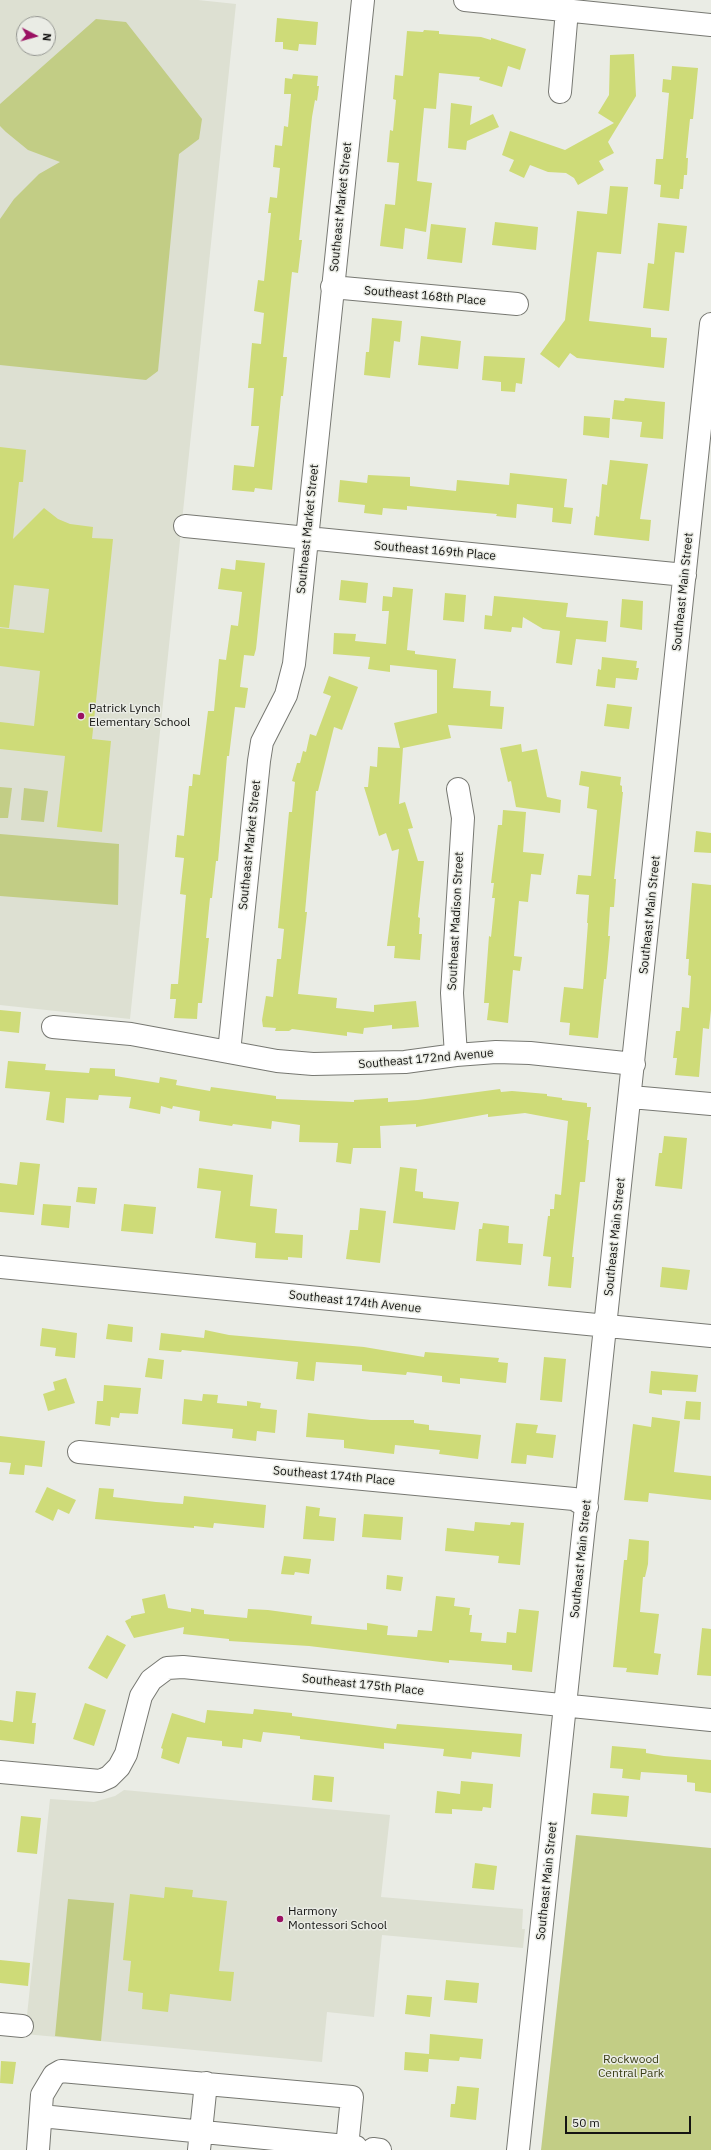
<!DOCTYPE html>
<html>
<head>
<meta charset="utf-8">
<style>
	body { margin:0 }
	#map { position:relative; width:711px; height:2150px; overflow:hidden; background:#eaece5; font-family:"IBM Plex Sans",sans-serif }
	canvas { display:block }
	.north { position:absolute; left:16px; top:16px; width:40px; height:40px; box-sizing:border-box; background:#eaece5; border:1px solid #949691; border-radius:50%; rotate:96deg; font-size:11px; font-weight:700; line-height:16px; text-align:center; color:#141412 }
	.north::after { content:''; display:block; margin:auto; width:14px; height:18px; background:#9a1162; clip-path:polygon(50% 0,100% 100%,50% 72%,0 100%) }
	.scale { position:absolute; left:565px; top:2116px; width:126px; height:18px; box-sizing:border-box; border:2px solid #141412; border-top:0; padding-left:5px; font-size:12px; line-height:14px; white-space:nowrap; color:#141412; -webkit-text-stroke:3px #eaece5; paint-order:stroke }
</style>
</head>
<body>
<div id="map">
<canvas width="711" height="2150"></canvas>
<div class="north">N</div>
<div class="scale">50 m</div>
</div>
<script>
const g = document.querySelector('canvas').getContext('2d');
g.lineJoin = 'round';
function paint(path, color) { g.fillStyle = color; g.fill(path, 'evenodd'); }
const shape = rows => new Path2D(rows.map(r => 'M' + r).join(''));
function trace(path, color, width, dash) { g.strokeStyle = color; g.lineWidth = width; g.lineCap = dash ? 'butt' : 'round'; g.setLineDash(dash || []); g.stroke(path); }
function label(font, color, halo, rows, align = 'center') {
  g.font = font + ' "IBM Plex Sans",sans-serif'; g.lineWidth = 3; g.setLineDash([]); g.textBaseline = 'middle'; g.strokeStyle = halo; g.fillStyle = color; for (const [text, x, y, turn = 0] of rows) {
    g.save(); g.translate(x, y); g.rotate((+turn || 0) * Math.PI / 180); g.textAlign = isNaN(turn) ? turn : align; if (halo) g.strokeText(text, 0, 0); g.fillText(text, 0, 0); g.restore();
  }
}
paint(shape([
	[0,0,198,0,236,4,130,1019,0,1005],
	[24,24,48,24,48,48,24,48],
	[124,1790,390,1815,381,1897,523,1909,522,1929,525,1929,523,1948,382,1935,374,2017,327,2012,322,2062,25,2034,50,1799,94,1802,115,1796]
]), '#dde0d2');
paint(shape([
	[96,19,126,22,202,119,199,139,179,154,158,371,146,380,0,365,0,219,14,199,39,174,60,162,28,150,6,132,0,126,0,104],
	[0,787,12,788,8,818,0,818],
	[24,788,48,791,44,822,21,820],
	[0,834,119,844,118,905,0,896],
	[576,1835,711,1848,711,2150,541,2150],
	[68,1899,114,1903,101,2041,55,2036]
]), '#c2cd85');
paint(shape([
	[277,18,318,22,316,45,299,44,298,51,283,49,283,42,275,42],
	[424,30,439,31,439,34,481,37,491,40,491,38,526,49,520,70,508,66,502,87,479,80,480,77,439,73,436,109,424,108,417,181,432,183,426,232,405,228,403,249,380,246,385,204,395,205,399,163,387,162,390,130,393,131,396,100,393,99,395,75,403,76,407,31,423,32],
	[634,54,636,96,608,142,614,153,599,161,604,170,578,185,574,178,566,173,548,172,530,165,524,178,509,171,514,160,502,155,510,131,565,150,614,123,598,113,609,95,610,55],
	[672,66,698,68,693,119,690,119,686,158,688,158,687,175,684,175,683,189,680,189,679,199,660,197,661,185,654,184,656,159,663,159,669,93,662,92,663,79,671,80],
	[293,74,318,76,317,86,319,86,317,101,315,100,312,117,299,240,302,240,298,273,292,272,283,357,287,357,283,396,281,396,272,490,255,488,254,492,232,490,234,465,254,467,259,426,251,426,254,388,248,388,252,343,261,344,264,313,254,311,258,280,264,281,271,213,268,213,270,197,277,198,280,168,273,167,275,145,282,146,284,126,288,127,291,94,284,94,285,78,292,79],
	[451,103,472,106,470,125,493,114,499,127,467,141,466,150,448,148],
	[610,186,628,187,621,254,597,252,589,321,651,328,651,337,667,338,664,368,577,358,570,353,559,368,540,354,565,320,577,211,607,214],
	[495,222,538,227,536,250,492,245],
	[658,223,687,226,684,253,675,252,669,311,643,308,648,263,654,264],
	[431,224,466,228,462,263,427,259],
	[372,318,402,321,400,342,394,341,390,378,364,375,366,352,369,352],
	[421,336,461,341,458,369,418,365],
	[484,356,525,358,522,384,516,383,515,392,501,391,501,382,482,380],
	[625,398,665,402,663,439,640,437,642,422,612,419,614,400,624,401],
	[584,416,610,418,609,438,583,435],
	[0,447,26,450,23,482,19,482,13,539,44,508,58,519,70,524,93,527,92,538,113,539,92,739,111,741,102,832,57,827,65,756,0,749,0,722,34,726,40,671,0,666,0,628,44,633,49,589,14,585,9,628,0,627],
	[610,460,648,464,640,519,651,520,649,541,594,535,596,516,599,517,602,484,607,485],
	[510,473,567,479,564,507,573,508,571,524,552,522,553,508,517,504,516,518,496,516,497,514,407,506,407,510,383,508,382,515,364,513,365,505,338,502,340,480,367,483,368,475,410,477,410,486,456,491,457,480,509,485],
	[236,560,265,563,256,649,254,656,244,655,240,687,248,688,245,708,235,707,229,756,227,756,218,861,216,861,212,898,210,898,206,938,209,938,202,1003,198,1003,197,1019,174,1018,176,999,170,999,171,984,178,984,186,895,180,894,184,858,175,857,177,835,184,836,189,786,192,786,193,774,200,775,208,711,214,711,219,659,226,660,231,625,238,626,239,618,242,592,218,589,221,568,235,570],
	[341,580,368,583,366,603,339,600],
	[393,587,413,589,407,650,415,651,415,654,456,659,453,688,491,691,490,706,504,707,502,729,448,725,451,738,403,748,399,804,405,802,413,828,408,829,418,861,424,861,418,917,420,918,419,934,422,934,420,960,394,958,395,946,387,946,399,849,392,851,386,833,379,836,364,787,368,787,370,766,377,767,378,747,400,748,394,723,437,713,437,670,390,665,390,672,368,669,370,657,333,654,334,633,356,634,355,641,386,644,389,611,382,611,383,596,392,597],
	[445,593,466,595,464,622,443,620],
	[494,596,568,603,566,617,608,621,606,642,576,639,572,665,556,663,560,631,543,629,523,617,522,628,512,627,511,632,484,629,485,615,492,616],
	[622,599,643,601,642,630,620,627],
	[602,657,637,661,636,668,639,668,637,680,616,678,615,688,596,686,598,669,601,670],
	[329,676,358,687,342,730,334,727,318,791,316,791,305,912,307,912,298,994,337,998,336,1008,374,1012,374,1005,416,1001,419,1027,392,1029,392,1025,364,1028,363,1034,347,1032,347,1036,292,1029,289,1031,275,1031,276,1028,263,1027,262,1020,266,996,273,997,277,959,281,959,284,929,278,928,289,812,292,812,295,782,292,781,297,763,300,763,303,751,306,752,310,734,316,736,331,696,323,693],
	[607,704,632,707,629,729,604,726],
	[521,744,522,752,537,749,547,797,561,800,560,813,516,807,511,781,508,782,500,748],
	[581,771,621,777,620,785,622,786,622,792,623,792,614,879,616,879,614,907,610,907,608,936,610,936,606,979,604,979,598,1038,569,1035,570,1023,560,1022,564,987,583,989,588,923,587,923,589,895,576,894,578,875,591,876,597,810,587,808,589,787,579,785],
	[503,810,526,812,523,852,544,854,541,875,531,874,528,902,519,901,514,956,522,957,520,971,513,970,508,1023,487,1020,489,1003,484,1003,489,936,491,937,495,898,492,898,494,883,491,883,498,825,502,825],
	[696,831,711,833,711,853,694,852],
	[692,883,711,885,711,1010,709,1029,703,1028,699,1077,675,1075,677,1058,673,1058,676,1031,680,1031,682,1007,689,1008,691,976,688,975,689,959,686,959],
	[0,1010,21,1012,19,1033,0,1031],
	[8,1061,46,1064,45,1070,89,1073,90,1068,115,1069,115,1076,159,1083,160,1077,177,1080,176,1085,210,1091,211,1087,276,1096,276,1099,354,1102,354,1100,388,1098,388,1102,418,1100,500,1089,501,1092,512,1091,547,1094,547,1096,562,1098,562,1100,587,1103,587,1107,591,1107,587,1140,589,1140,585,1182,580,1182,572,1257,574,1257,571,1288,548,1286,551,1257,543,1256,548,1216,550,1216,550,1209,554,1209,555,1194,561,1195,568,1121,525,1113,488,1117,488,1114,416,1127,416,1124,380,1126,381,1148,353,1148,351,1164,336,1162,338,1143,299,1142,300,1125,272,1121,271,1129,233,1124,232,1126,199,1121,200,1111,173,1106,172,1109,161,1106,160,1114,129,1108,131,1097,99,1095,98,1100,66,1098,64,1123,46,1120,50,1092,5,1088],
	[664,1136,687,1138,682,1189,655,1186,659,1153,662,1153],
	[20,1162,40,1164,34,1215,0,1212,0,1183,17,1185],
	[400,1167,417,1169,415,1191,423,1192,423,1198,459,1202,455,1230,393,1223],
	[199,1168,253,1175,250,1206,277,1209,275,1233,303,1235,302,1258,288,1257,288,1260,255,1258,256,1243,215,1238,221,1191,197,1188],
	[78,1187,97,1188,95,1204,76,1202],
	[43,1204,71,1206,69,1228,41,1225],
	[124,1204,156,1207,153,1234,121,1231],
	[360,1208,386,1211,380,1263,346,1259,350,1230,358,1230],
	[483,1223,509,1226,508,1243,523,1244,521,1265,476,1261,479,1229,482,1229],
	[662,1267,690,1270,687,1290,660,1287],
	[108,1324,133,1327,132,1342,106,1339],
	[42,1328,77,1333,75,1358,55,1356,56,1348,40,1346],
	[205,1330,229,1335,364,1347,424,1357,425,1352,499,1358,498,1362,508,1363,506,1383,460,1378,460,1384,442,1382,442,1376,407,1372,406,1375,362,1371,362,1365,316,1362,314,1381,296,1379,298,1362,182,1350,181,1352,159,1350,161,1333,204,1338],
	[544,1357,566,1359,562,1402,540,1400],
	[148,1358,164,1360,162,1379,145,1377],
	[651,1371,698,1375,696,1392,662,1390,662,1395,649,1393],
	[66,1378,75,1403,48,1411,43,1394,55,1390,53,1382],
	[104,1385,141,1388,138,1414,120,1413,119,1418,111,1417,110,1426,95,1424,97,1401,103,1401],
	[203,1394,218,1395,217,1403,247,1406,247,1401,261,1403,260,1408,277,1410,275,1433,257,1431,256,1441,232,1438,233,1429,182,1424,184,1399,202,1401],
	[686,1401,701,1402,700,1420,684,1419],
	[308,1413,371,1420,414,1420,414,1423,429,1425,429,1430,481,1435,478,1459,439,1454,440,1450,395,1445,394,1454,344,1448,344,1440,306,1437],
	[652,1417,680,1421,674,1472,711,1476,711,1500,649,1493,648,1502,624,1500,633,1424,651,1427],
	[516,1423,538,1425,536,1433,556,1435,553,1458,527,1455,526,1464,511,1463],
	[0,1436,45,1441,42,1467,25,1465,24,1475,9,1474,11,1463,0,1462],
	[47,1487,76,1500,69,1514,58,1509,53,1521,35,1512],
	[99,1488,114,1489,113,1497,156,1502,183,1504,184,1496,266,1505,264,1528,214,1523,213,1528,194,1526,194,1528,95,1519],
	[306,1506,320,1508,319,1516,336,1518,334,1541,303,1539],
	[364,1514,403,1517,401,1540,362,1537],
	[475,1522,510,1525,511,1522,524,1523,520,1565,498,1563,499,1556,445,1551,447,1528,474,1531],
	[629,1539,649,1541,648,1564,645,1577,643,1577,640,1612,659,1614,654,1653,661,1654,658,1675,626,1672,627,1668,613,1667,624,1560,627,1560],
	[284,1556,311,1559,309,1574,295,1572,294,1575,281,1574],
	[387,1575,403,1577,401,1591,386,1589],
	[165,1594,168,1608,191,1612,191,1608,204,1610,204,1614,247,1618,248,1609,268,1610,312,1616,311,1624,367,1630,367,1623,388,1626,387,1635,417,1637,418,1630,432,1631,436,1596,455,1598,454,1606,470,1608,469,1615,472,1615,470,1632,482,1633,481,1641,506,1643,507,1632,516,1633,519,1609,539,1611,532,1672,512,1670,512,1665,449,1660,449,1663,309,1646,229,1641,229,1639,183,1634,184,1627,134,1638,125,1621,131,1618,131,1616,145,1613,142,1599],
	[702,1628,711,1629,711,1676,697,1675],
	[107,1635,126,1645,107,1679,88,1668],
	[16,1691,36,1693,32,1723,36,1723,34,1744,0,1740,0,1720,13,1722],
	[85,1703,106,1710,94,1746,73,1739],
	[254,1709,292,1713,292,1716,396,1729,397,1724,522,1734,520,1757,472,1752,471,1759,443,1756,444,1749,384,1743,384,1749,300,1739,300,1736,263,1732,261,1742,243,1739,242,1748,222,1746,222,1741,187,1737,179,1764,161,1758,163,1749,161,1748,172,1713,205,1723,207,1710,253,1714],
	[612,1746,646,1749,646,1753,664,1756,711,1760,711,1793,695,1791,695,1783,687,1782,687,1775,641,1772,640,1780,622,1778,623,1769,610,1768],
	[314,1775,334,1777,332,1802,312,1800],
	[461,1781,493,1784,491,1808,483,1807,482,1811,452,1809,452,1814,435,1813,437,1791,460,1794],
	[593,1793,629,1796,627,1817,591,1814],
	[21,1816,41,1818,37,1854,17,1852],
	[475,1863,497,1866,494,1890,472,1888],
	[165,1887,193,1890,192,1897,227,1901,219,1971,234,1972,231,2001,170,1994,168,2012,142,2009,143,1993,128,1991,131,1961,123,1960,130,1894,164,1898],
	[0,1960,30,1963,28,1986,0,1983],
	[446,1980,479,1983,477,2003,444,2000],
	[407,1995,432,1997,430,2017,405,2014],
	[430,2034,483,2039,481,2059,460,2057,459,2061,429,2059,428,2072,404,2070,405,2052,429,2054],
	[1,2061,16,2062,13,2084,0,2083],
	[457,2086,479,2088,476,2120,450,2117,451,2104,455,2104]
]), '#cedb78');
const minor = shape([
	[465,0,711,25],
	[560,92,567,10],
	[332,287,517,304],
	[185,526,685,575],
	[53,1027,131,1034,277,1061,313,1064,405,1062,456,1055,496,1052,530,1053,634,1064],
	[229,1052,259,761,262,742,286,695,294,664,363,0],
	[456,1055,452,993,463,818,458,789],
	[631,1097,711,1104],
	[0,1267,711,1336],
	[79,1452,574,1499,587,1507],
	[0,1772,100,1781,109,1777,119,1767,126,1754,141,1696,151,1680,167,1668,183,1667,711,1720],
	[0,2024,22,2026],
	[41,2116,356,2147],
	[373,2149,380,2150],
	[38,2150,42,2095,54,2075,61,2071,352,2097,347,2147],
	[199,2150,206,2083],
	[518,2150,711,324]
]);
trace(minor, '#777872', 24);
trace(minor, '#fff', 22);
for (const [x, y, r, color] of [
	[81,716,4,"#9a1162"],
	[280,1919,4,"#9a1162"]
]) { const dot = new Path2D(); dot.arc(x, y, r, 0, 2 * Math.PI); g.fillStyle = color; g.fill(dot); trace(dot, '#eaece5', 1.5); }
label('12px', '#141412', '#eaece5', [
	["Southeast Market Street",341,207,-84],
	["Southeast 168th Place",425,296,5],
	["Southeast Market Street",308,529,-84],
	["Southeast 169th Place",435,551,5],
	["Southeast Main Street",683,592,-84],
	["Southeast Market Street",250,845,-84],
	["Southeast Main Street",650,915,-84],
	["Southeast Madison Street",456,921,-87],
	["Southeast 172nd Avenue",426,1059,-5],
	["Southeast Main Street",615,1237,-84],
	["Southeast 174th Avenue",355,1302,6],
	["Southeast 174th Place",334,1476,5],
	["Southeast Main Street",581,1559,-84],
	["Southeast 175th Place",363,1685,6],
	["Southeast Main Street",547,1881,-84]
]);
label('12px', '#141412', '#eaece5', [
	["Patrick Lynch",89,709],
	["Elementary School",89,723],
	["Harmony",288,1912],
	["Montessori School",288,1926]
], 'left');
label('12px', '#393e14', '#eaece5', [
	["Rockwood",631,2060],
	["Central Park",631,2074]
]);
</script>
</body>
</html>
